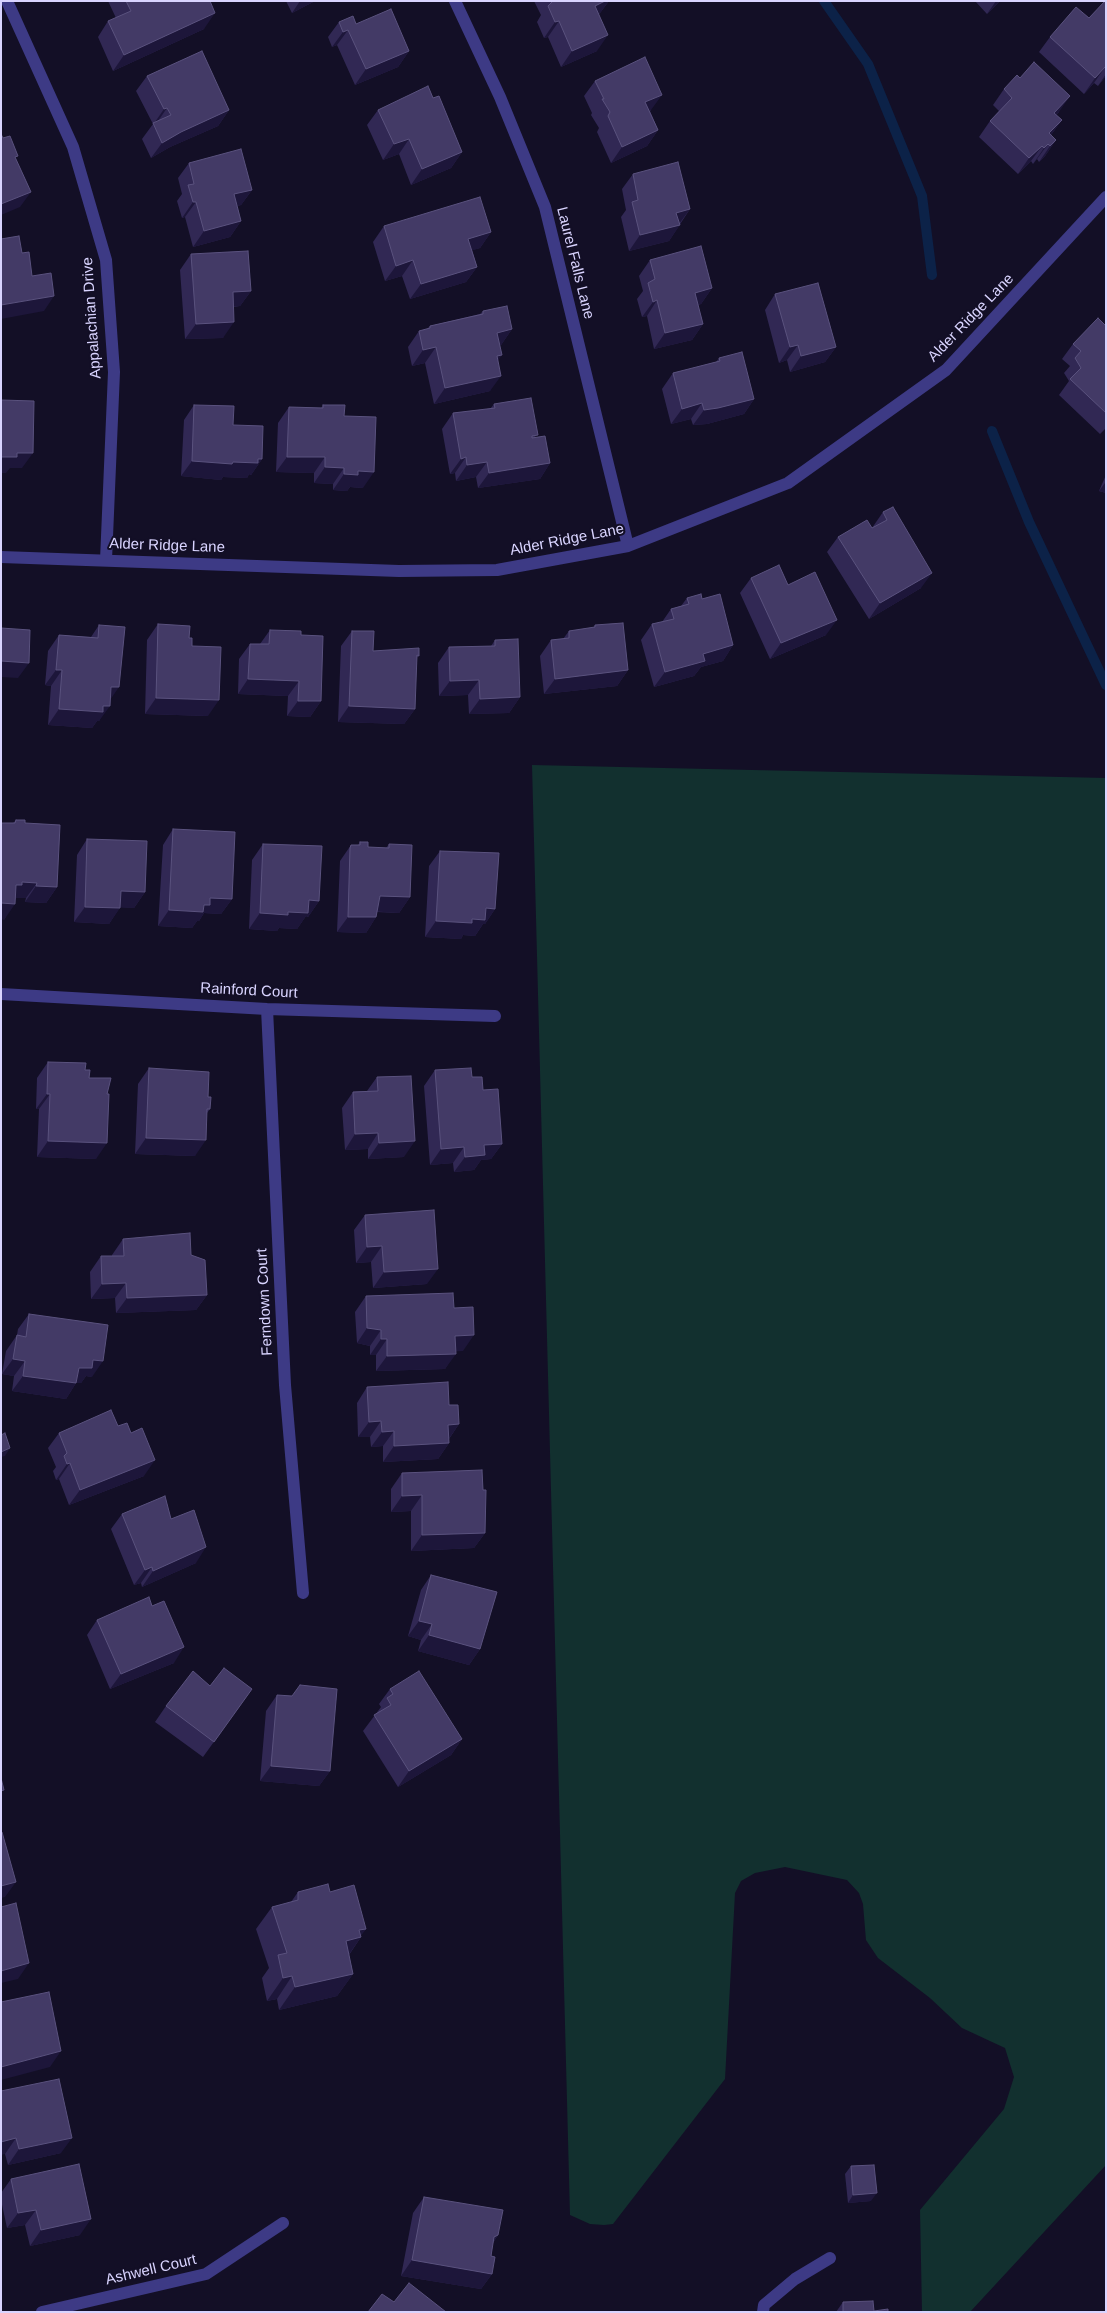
<!DOCTYPE html>
<html>
<head>
<meta charset="utf-8">
<style>
  body { margin:0 }
  #map { position:relative; width:1107px; height:2313px; overflow:hidden; background:#130f26; font-family:Helvetica,sans-serif }
  canvas { display:block }
  .frame { position:absolute; inset:0; border:2px solid #d9d4ff; pointer-events:none }
</style>
</head>
<body>
<div id="map">
<canvas width="1107" height="2313"></canvas>
<div class="frame"></div>
</div>
<script>
const ctx = document.querySelector('canvas').getContext('2d');
ctx.lineJoin = 'round';
function paint(path, color) { ctx.fillStyle = color; ctx.fill(path, 'evenodd'); }
const poly = rows => new Path2D(rows.map(r => 'M' + r).join(''));
function trace(path, color, width, dash) { ctx.strokeStyle = color; ctx.lineWidth = width; ctx.lineCap = dash ? 'butt' : 'round'; ctx.setLineDash(dash || []); ctx.stroke(path); }
function write(font, color, halo, rows, align = 'center') {
  ctx.font = font + ' Helvetica,sans-serif'; ctx.lineWidth = 4; ctx.setLineDash([]); ctx.textBaseline = 'middle'; ctx.strokeStyle = halo; ctx.fillStyle = color; for (const [text, x, y, turn = 0] of rows) {
    ctx.save(); ctx.translate(x, y); ctx.rotate((+turn || 0) * Math.PI / 180); ctx.textAlign = isNaN(turn) ? turn : align; if (halo) ctx.strokeText(text, 0, 0); ctx.fillText(text, 0, 0); ctx.restore();
  }
}
paint(poly([
  [532,765,1106,778,1106,2165,970,2312,922,2312,920,2210,1004,2109,1014,2077,1005,2048,962,2028,930,1998,878,1958,866,1940,863,1904,859,1893,847,1880,785,1867,755,1873,741,1881,735,1893,725,2079,613,2224,604,2225,590,2224,570,2215]
]), '#12302f');
trace(poly([
  [824,1,868,64,922,196,932,275],
  [992,431,1029,522,1106,685]
]), '#0c2248', 10);
trace(poly([
  [763,2312,764,2305,795,2279,830,2258]
]), '#3d3a85', 12);
trace(poly([
  [7,1,73,147,106,260,114,372,106,560],
  [455,1,500,97,545,207,628,546],
  [1,557,399,571,497,570,628,546,788,483,946,370,1106,197],
  [1,994,267,1009,495,1016],
  [267,1009,285,1385,303,1593],
  [42,2312,206,2274,283,2223]
]), '#3d3a85', 12);
paint(poly([
  [108,1,210,1,204,29,113,71,98,37,108,21,116,18],
  [286,1,315,1,292,13],
  [534,1,609,1,600,13,599,14,597,51,561,67,548,37,544,38,537,22,541,15],
  [975,1,1000,1,987,14],
  [1106,1,1106,76,1098,86,1094,83,1084,94,1039,52,1050,37,1089,18],
  [339,22,356,24,409,51,398,67,355,85,337,45,332,47,328,37],
  [147,76,229,110,218,126,170,147,151,158,142,139,153,124,136,91],
  [595,81,651,110,650,111,658,130,647,146,611,163,597,132,599,128,591,115,592,113,584,96],
  [1004,89,1059,112,1056,115,1062,120,1051,135,1056,140,1045,156,1039,162,1037,159,1033,164,1031,161,1018,174,979,137,990,121,999,111,993,105],
  [433,98,462,152,451,168,411,185,399,154,383,160,367,125,378,110],
  [189,163,252,190,241,205,237,206,241,221,230,237,193,247,185,217,182,218,177,201,182,194,178,178],
  [633,174,690,209,669,241,629,251,621,217,626,210,622,189],
  [384,226,491,232,480,248,472,250,477,267,466,282,410,299,402,276,385,281,373,242],
  [191,254,251,291,240,306,233,307,223,338,185,339,180,270],
  [650,260,712,288,701,304,698,305,703,324,692,340,654,349,647,316,642,317,637,299,643,291,639,276],
  [775,294,836,347,825,362,790,372,787,360,779,363,765,310],
  [483,311,512,329,501,345,500,345,498,361,490,391,434,404,425,363,412,366,408,347,419,331,427,329,430,326,480,314],
  [1106,326,1106,428,1100,434,1059,395,1069,381,1064,373,1070,366,1062,359,1073,344],
  [719,358,754,399,744,414,707,424,693,425,691,419,671,424,662,389,673,373,716,362],
  [494,404,536,437,550,463,540,479,478,488,476,477,456,481,455,473,450,474,442,429,453,413,490,409],
  [194,405,233,425,262,459,251,475,249,474,247,478,223,477,221,480,181,476,184,420],
  [323,405,344,416,363,488,350,487,347,491,333,490,333,484,314,483,314,473,276,472,278,423,289,407,321,408],
  [1106,475,1106,493,1099,491],
  [893,507,921,588,869,619,827,552,838,537,872,528,883,512],
  [751,578,788,585,826,635,770,659,740,593],
  [687,598,702,599,733,645,723,661,701,667,694,676,654,687,641,640,652,624,662,622,671,609,681,606],
  [158,624,189,638,208,716,145,714,147,640],
  [99,625,110,699,99,721,97,721,92,728,48,725,51,686,45,685,48,651,59,635,91,637],
  [595,625,628,670,617,686,544,694,540,656,551,640,563,639,569,631,593,628],
  [270,630,301,635,321,701,310,717,287,716,288,696,238,694,239,659,250,644,260,644],
  [352,631,373,651,419,656,416,658,415,709,404,724,338,722,341,646],
  [495,640,520,697,509,713,469,714,468,695,439,696,438,663,449,647,491,646],
  [16,820,25,823,57,887,46,903,25,902,26,898,16,898,4,920,13,823],
  [173,829,232,899,221,914,204,913,199,921,197,921,192,928,158,926,163,845],
  [87,839,145,892,134,908,120,907,109,924,74,922,77,855],
  [360,842,368,847,386,848,389,844,410,897,399,913,377,912,376,917,366,933,337,932,340,861,351,845,358,845],
  [263,844,319,901,308,917,306,916,297,929,279,928,277,931,249,929,252,860],
  [440,851,495,909,485,924,483,924,475,936,463,935,461,939,425,937,429,866],
  [48,1062,85,1070,89,1078,107,1094,96,1159,37,1157,39,1109,36,1109,37,1078],
  [149,1068,208,1097,210,1109,207,1113,195,1156,135,1154,138,1084],
  [435,1070,472,1077,483,1090,502,1144,491,1159,481,1160,474,1170,454,1172,453,1163,430,1165,424,1086],
  [377,1077,404,1157,368,1159,368,1149,345,1150,342,1108,353,1092,367,1091],
  [365,1215,427,1284,373,1288,371,1262,356,1263,354,1230],
  [123,1239,191,1255,207,1295,196,1310,116,1313,115,1298,91,1299,90,1272,101,1256,112,1256,112,1255],
  [366,1296,454,1308,463,1351,456,1351,445,1369,376,1371,376,1355,370,1355,370,1346,357,1343,355,1312],
  [29,1314,92,1377,86,1376,81,1383,76,1383,66,1399,12,1391,14,1376,2,1374,6,1351,17,1335,18,1329],
  [367,1387,449,1405,459,1424,449,1439,449,1443,438,1459,383,1462,383,1446,371,1447,370,1437,358,1437,357,1403],
  [118,1426,144,1476,69,1505,59,1479,56,1480,53,1471,56,1467,48,1448,59,1433],
  [402,1473,485,1533,474,1548,411,1551,411,1511,391,1512,391,1489],
  [122,1514,171,1519,196,1563,142,1587,141,1583,134,1585,111,1529],
  [431,1575,480,1649,469,1665,418,1651,421,1640,408,1636,421,1590],
  [97,1620,174,1663,110,1689,87,1635],
  [210,1686,252,1689,203,1757,155,1722,166,1706],
  [390,1689,462,1739,451,1755,398,1787,363,1731,381,1707,379,1704],
  [277,1695,330,1771,319,1786,260,1781,266,1711],
  [298,1892,330,1892,366,1929,360,1936,361,1937,349,1955,353,1974,337,1996,279,2010,277,1999,267,2001,262,1978,269,1968,256,1929,272,1907,291,1902],
  [1,2091,61,2153,8,2165,5,2154],
  [851,2166,871,2201,848,2203,845,2174],
  [11,2179,80,2235,30,2246,25,2225,7,2228,1,2200,1,2193],
  [424,2197,498,2235,493,2243,491,2256,492,2274,481,2289,401,2276,413,2213],
  [843,2302,874,2311,888,2312,836,2312]
]), '#312854');
paint(poly([
  [300,1,315,1,292,13],
  [605,1,609,1,600,13,584,22,595,6],
  [996,1,1000,1,987,14],
  [215,13,204,29,113,71,124,55],
  [559,21,548,37,544,38,555,22],
  [348,30,337,45,332,47,343,32],
  [608,35,597,51,561,67,572,51],
  [409,51,398,67,355,85,366,69],
  [1105,67,1094,83,1084,94,1095,78],
  [1106,74,1106,76,1098,86],
  [662,95,651,110,635,118,645,102],
  [1070,96,1059,112,1043,128,1054,113],
  [167,108,156,124,153,125,164,109],
  [229,110,218,126,170,147,151,158,162,143,181,132],
  [1062,120,1051,135,1049,133],
  [658,130,647,146,611,163,622,147],
  [409,139,399,154,383,160,394,144],
  [1056,140,1045,156,1039,162,1050,146],
  [1048,144,1037,159,1033,164,1044,148],
  [1042,146,1031,161,1018,174,1029,158],
  [462,152,451,168,411,185,422,169],
  [252,190,241,205,223,210,234,194],
  [31,192,20,207,1,215,1,204],
  [193,202,196,202,185,217,182,218],
  [690,209,679,224,676,213],
  [241,221,230,237,193,247,204,231],
  [680,225,669,241,629,251,640,235],
  [491,232,480,248,457,255,468,239],
  [413,260,402,276,385,281,396,266],
  [477,267,466,282,410,299,421,284],
  [712,288,701,304,684,308,695,293],
  [251,291,240,306,222,307,233,292],
  [54,296,44,311,1,319,1,305],
  [657,300,647,316,642,317,653,302],
  [234,322,223,338,185,339,196,324],
  [703,324,692,340,654,349,665,333],
  [512,329,501,345,486,348,497,333],
  [798,345,787,360,779,363,790,347],
  [436,347,425,363,412,366,423,350],
  [836,347,825,362,790,372,801,356],
  [502,355,491,370,497,356],
  [501,376,490,391,434,404,445,388],
  [754,399,744,414,707,424,693,425,704,410],
  [702,403,691,419,671,424,682,409],
  [17,453,33,453,22,468,10,468,6,473,1,473,1,457],
  [287,457,325,457,314,473,276,472],
  [466,457,455,473,450,474,461,459],
  [258,459,262,459,251,475,249,474,247,478,223,477,221,480,181,476,192,461,233,462],
  [487,462,476,477,456,481,467,465],
  [550,463,540,479,478,488,489,473],
  [325,467,344,468,333,484,314,483],
  [358,471,374,472,363,488,350,487,347,491,333,490,344,474],
  [1105,483,1106,483,1106,493,1099,491],
  [932,573,921,588,869,619,880,603],
  [837,620,826,635,770,659,781,643],
  [733,645,723,661,701,667,694,676,654,687,665,672,703,654],
  [1,661,29,663,18,678,1,677],
  [56,670,62,670,51,686,45,685],
  [628,670,617,686,544,694,555,679],
  [248,679,299,681,288,696,238,694],
  [479,680,468,695,439,696,450,681],
  [111,687,119,687,108,703],
  [520,697,509,713,469,714,480,699],
  [156,698,219,700,208,716,145,714],
  [298,701,321,701,310,717,287,716],
  [103,706,110,706,99,721,97,721,92,728,48,725,59,709],
  [349,706,415,709,404,724,338,722],
  [22,882,37,883,26,898,14,898,16,885],
  [36,886,57,887,46,903,25,902],
  [121,891,145,892,134,908,110,907],
  [380,896,410,897,399,913,369,911],
  [210,898,232,899,221,914,204,913,199,921,197,921,192,928,158,926,169,910,204,905],
  [309,900,319,901,308,917,306,916,297,929,279,928,277,931,249,929,260,913,288,912],
  [1,903,15,904,4,920,1,919],
  [85,907,120,908,109,924,74,922],
  [486,908,495,909,485,924,483,924,475,936,463,935,461,939,425,937,436,921,472,919],
  [348,917,376,917,366,933,337,932],
  [47,1094,50,1094,39,1109,36,1109],
  [378,1133,368,1149,345,1150,355,1134],
  [146,1138,206,1140,195,1156,135,1154],
  [48,1141,107,1143,96,1159,37,1157],
  [415,1141,404,1157,368,1159,379,1143],
  [502,1144,491,1159,481,1160,474,1170,454,1172,465,1157,484,1145],
  [464,1147,453,1163,430,1165,441,1149],
  [382,1246,371,1262,356,1263,367,1247],
  [438,1269,427,1284,373,1288,384,1272],
  [126,1283,115,1298,91,1299,102,1284],
  [207,1295,196,1310,116,1313,127,1298],
  [367,1328,381,1330,370,1346,357,1343],
  [474,1335,463,1351,444,1352,455,1336],
  [381,1339,387,1339,376,1355,370,1355],
  [456,1354,445,1369,376,1371,387,1356],
  [13,1359,25,1361,14,1376,2,1374],
  [93,1360,103,1361,92,1377,86,1376,81,1383,75,1383,76,1383,66,1399,12,1391,23,1376,79,1368],
  [381,1421,370,1437,358,1437,369,1422],
  [459,1424,448,1440,448,1425],
  [394,1431,383,1446,371,1447,382,1432],
  [449,1443,438,1459,383,1462,394,1446],
  [10,1448,5,1456,1,1457,1,1452],
  [155,1460,144,1476,69,1505,80,1490],
  [70,1463,59,1479,56,1480,67,1464],
  [422,1495,411,1511,391,1512,402,1496],
  [485,1533,474,1548,411,1551,422,1535],
  [206,1547,196,1563,142,1587,153,1571],
  [152,1567,141,1583,134,1585,145,1570],
  [419,1621,432,1624,421,1640,408,1636],
  [429,1635,480,1649,469,1665,418,1651],
  [184,1647,174,1663,110,1689,121,1674],
  [462,1739,451,1755,398,1787,409,1771],
  [271,1766,330,1771,319,1786,260,1781],
  [16,1882,5,1897,1,1898,1,1886],
  [366,1929,359,1938,361,1937,345,1960,346,1941,359,1930],
  [29,1963,18,1979,1,1983,1,1971],
  [353,1974,337,1996,279,2010,295,1987],
  [292,1976,277,1999,267,2001,283,1978],
  [61,2051,50,2067,1,2080,1,2067],
  [16,2138,5,2154,1,2155,1,2142],
  [72,2138,61,2153,8,2165,19,2149],
  [877,2193,871,2201,848,2203,853,2195],
  [36,2210,25,2225,7,2228,18,2213],
  [91,2219,80,2235,30,2246,41,2230],
  [498,2235,487,2251,494,2237],
  [412,2260,492,2274,481,2289,401,2276]
]), '#1d163a');
const building = poly([
  [126,1,210,1,215,13,124,55,108,21,131,11,126,1],
  [553,1,605,1,595,6,608,35,572,51,559,21,555,22,548,6,553,1],
  [1105,1,1106,1,1106,68,1105,67,1095,78,1050,37,1076,7,1089,18,1105,1],
  [391,9,409,51,366,69,348,30,343,32,339,22,353,16,356,24,391,9],
  [202,51,229,110,181,132,162,143,153,123,171,115,167,108,164,109,147,76,202,51],
  [645,57,662,95,645,102,658,130,622,147,608,116,610,112,602,99,604,99,595,81,645,57],
  [1034,62,1070,96,1054,113,1062,120,1049,133,1056,140,1050,146,1048,144,1044,148,1042,146,1029,158,990,121,1012,98,1004,89,1017,75,1020,78,1034,62],
  [428,86,433,98,439,96,462,152,422,169,409,139,394,144,378,110,428,86],
  [1,134,3,138,10,136,18,156,15,157,31,192,1,204,1,134],
  [241,149,252,190,234,194,241,221,204,231,196,202,193,202,188,185,194,184,189,163,241,149],
  [678,162,690,209,676,213,680,225,640,235,632,202,638,200,633,174,678,162],
  [480,197,491,232,468,239,477,267,421,284,413,260,396,266,384,226,480,197],
  [19,236,22,253,29,252,32,276,51,273,54,296,1,305,1,239,19,236],
  [701,246,712,288,695,293,703,324,665,333,657,300,653,302,648,283,655,279,650,260,701,246],
  [248,251,251,291,233,292,234,322,196,324,191,254,248,251],
  [818,283,836,347,801,356,798,345,790,347,775,294,818,283],
  [507,306,512,329,497,333,502,355,497,356,501,376,445,388,436,347,423,350,419,331,430,328,430,326,483,314,483,311,507,306],
  [1098,318,1106,326,1106,413,1070,379,1081,368,1075,358,1081,351,1073,344,1098,318],
  [742,352,754,399,718,408,704,410,702,403,682,409,673,373,720,361,719,358,742,352],
  [531,398,538,435,532,436,532,438,545,436,550,463,489,473,487,462,467,465,466,457,461,459,453,413,495,408,494,404,531,398],
  [1,400,34,401,33,453,17,453,17,457,1,457,1,400],
  [194,405,234,406,233,425,263,426,262,459,258,459,258,463,233,462,232,464,192,461,194,405],
  [323,405,345,405,344,416,376,417,374,472,358,471,358,475,344,474,344,468,325,467,325,457,287,457,289,407,323,408,323,405],
  [893,507,932,573,880,603,838,537,867,520,872,528,887,520,883,512,893,507],
  [779,565,788,585,815,572,837,620,781,643,751,578,779,565],
  [701,594,702,599,720,594,733,645,703,654,705,661,665,672,652,624,674,619,671,609,689,604,687,598,701,594],
  [623,623,628,670,555,679,551,640,569,638,569,631,595,627,595,625,623,623],
  [158,624,190,626,189,638,192,638,192,646,221,647,219,700,156,698,158,624],
  [99,625,125,627,119,687,111,687,110,706,103,706,103,712,59,709,62,670,56,670,59,635,98,638,99,625],
  [1,628,30,630,29,663,1,661,1,628],
  [270,630,301,631,301,635,323,636,321,701,298,701,299,681,248,679,250,644,269,644,270,630],
  [352,631,374,631,373,651,419,648,419,656,417,655,415,709,349,706,352,631],
  [518,639,520,697,480,699,479,680,450,681,449,647,495,646,495,640,518,639],
  [16,820,25,820,25,823,60,825,57,887,36,886,37,883,22,882,22,885,16,885,15,904,1,903,1,823,15,823,16,820],
  [173,829,235,832,232,899,210,898,210,905,204,905,203,912,169,910,173,829],
  [87,839,147,841,145,892,121,891,120,908,85,907,87,839],
  [360,842,368,842,368,847,389,848,389,844,412,845,410,897,380,896,376,917,348,917,350,848,351,845,360,845,360,842],
  [263,844,322,846,319,901,309,900,308,913,288,912,288,915,260,913,263,844],
  [440,851,499,853,495,909,486,908,485,920,472,919,472,923,436,921,440,851],
  [48,1062,86,1063,85,1070,90,1070,89,1078,111,1078,107,1094,109,1094,107,1143,48,1141,50,1094,47,1094,48,1062],
  [149,1068,209,1072,208,1097,211,1097,210,1109,207,1109,206,1140,146,1138,149,1068],
  [471,1068,472,1077,482,1077,483,1090,498,1089,502,1144,484,1145,485,1155,465,1157,464,1147,441,1149,435,1070,471,1068],
  [411,1076,415,1141,379,1143,378,1133,355,1134,353,1092,378,1091,377,1077,411,1076],
  [434,1210,438,1269,384,1272,382,1246,367,1247,365,1215,434,1210],
  [190,1233,191,1255,205,1260,207,1295,127,1298,126,1283,102,1284,101,1256,124,1256,123,1239,190,1233],
  [453,1293,454,1308,473,1307,474,1335,455,1336,456,1354,387,1356,387,1339,381,1339,381,1330,367,1328,366,1296,453,1293],
  [29,1314,108,1325,103,1361,93,1360,92,1368,79,1368,76,1383,23,1376,25,1361,13,1359,17,1335,26,1337,29,1314],
  [448,1382,449,1405,458,1405,459,1424,448,1425,449,1443,394,1446,394,1431,382,1432,381,1421,369,1422,367,1387,448,1382],
  [111,1410,118,1426,127,1423,131,1433,142,1428,155,1460,80,1490,70,1463,67,1464,64,1456,67,1453,59,1433,111,1410],
  [5,1433,10,1448,1,1452,1,1435,5,1433],
  [482,1470,483,1490,486,1490,485,1533,422,1535,422,1495,402,1496,402,1473,482,1470],
  [165,1496,171,1519,194,1510,206,1547,153,1571,152,1567,145,1570,122,1514,165,1496],
  [431,1575,497,1592,480,1649,429,1635,432,1624,419,1621,431,1575],
  [149,1597,152,1606,164,1601,184,1647,121,1674,97,1620,149,1597],
  [224,1668,252,1689,214,1742,166,1706,193,1671,210,1686,224,1668],
  [419,1671,462,1739,409,1771,374,1715,391,1705,387,1698,393,1694,390,1689,419,1671],
  [300,1685,337,1689,330,1771,271,1766,277,1695,292,1696,300,1685],
  [1,1778,4,1790,1,1791,1,1778],
  [1,1832,2,1832,16,1882,1,1886,1,1832],
  [328,1884,330,1892,354,1885,366,1929,359,1930,361,1937,346,1941,353,1974,295,1987,292,1976,283,1978,278,1955,287,1953,272,1907,298,1900,298,1892,328,1884],
  [16,1903,29,1963,1,1971,1,1907,16,1903],
  [49,1992,61,2051,1,2067,1,2002,49,1992],
  [59,2079,72,2138,19,2149,16,2138,1,2142,1,2091,59,2079],
  [79,2164,91,2219,41,2230,36,2210,18,2213,11,2179,79,2164],
  [874,2165,877,2193,853,2195,851,2166,874,2165],
  [424,2197,503,2210,498,2235,494,2237,491,2256,495,2257,492,2274,412,2260,424,2197],
  [409,2283,446,2312,368,2312,382,2294,394,2302,409,2283],
  [873,2301,874,2311,888,2309,888,2312,843,2312,843,2302,873,2301]
]);
paint(building, '#433a66');
trace(building, '#5a527e', 1);
write('15px', '#d9d4ff', '#130f26', [
  ["Laurel Falls Lane",575,263,76],
  ["Appalachian Drive",92,318,-94],
  ["Alder Ridge Lane",971,318,-46],
  ["Alder Ridge Lane",567,540,-11],
  ["Alder Ridge Lane",167,546,2],
  ["Rainford Court",249,991,3],
  ["Ferndown Court",265,1302,-93],
  ["Ashwell Court",151,2270,-13]
]);
</script>
</body>
</html>
